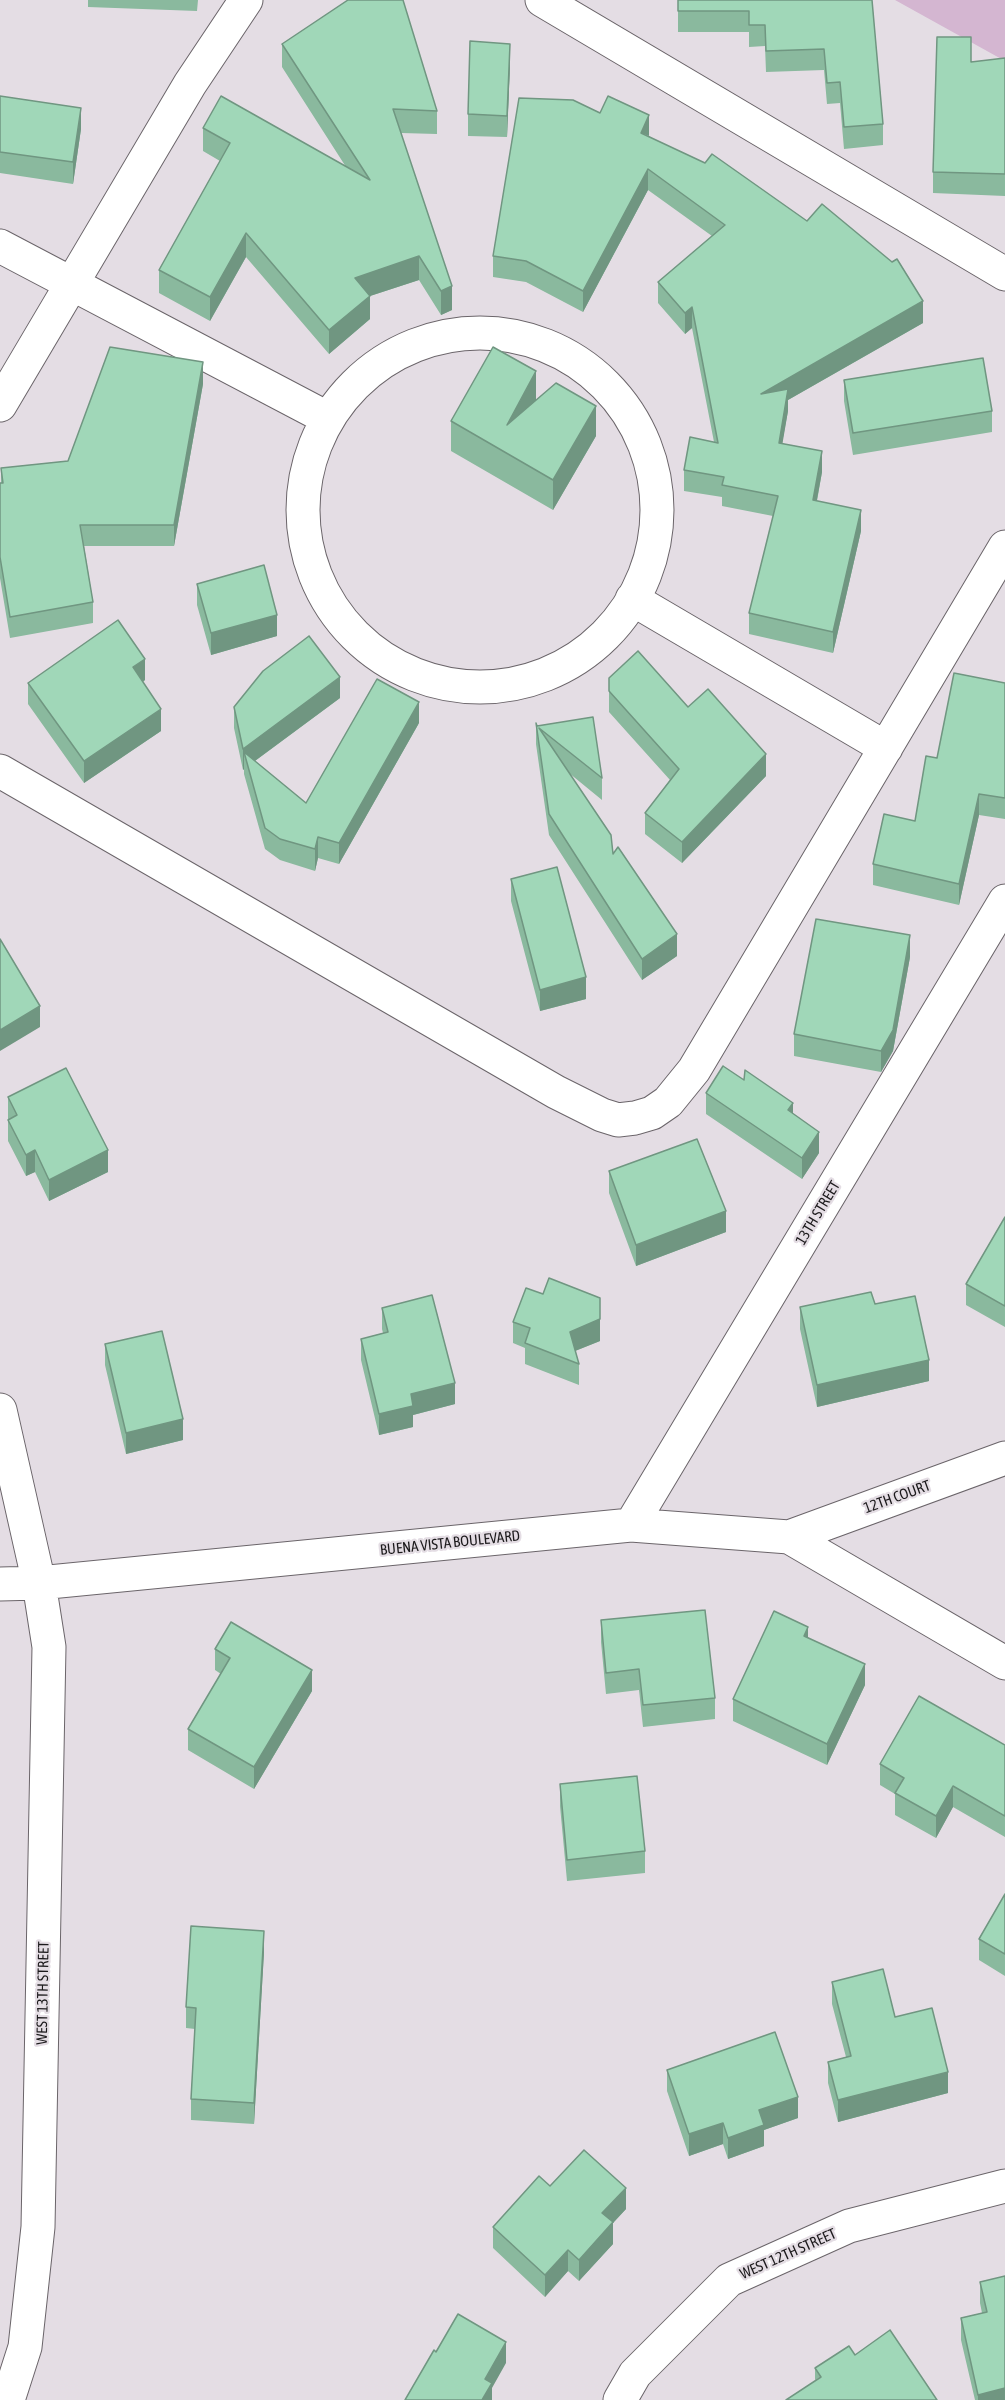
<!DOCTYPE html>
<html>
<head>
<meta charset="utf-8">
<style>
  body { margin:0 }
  canvas { display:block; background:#e4dde4 }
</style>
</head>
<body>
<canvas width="1005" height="2400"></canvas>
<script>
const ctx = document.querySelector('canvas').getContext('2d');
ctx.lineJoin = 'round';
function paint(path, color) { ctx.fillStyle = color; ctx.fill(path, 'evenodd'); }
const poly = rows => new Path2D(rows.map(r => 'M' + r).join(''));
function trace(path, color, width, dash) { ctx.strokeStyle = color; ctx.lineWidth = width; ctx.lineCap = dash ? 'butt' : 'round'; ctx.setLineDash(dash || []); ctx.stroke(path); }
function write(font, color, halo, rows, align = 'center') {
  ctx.font = font + ' "Asap Condensed",sans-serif'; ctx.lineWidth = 4.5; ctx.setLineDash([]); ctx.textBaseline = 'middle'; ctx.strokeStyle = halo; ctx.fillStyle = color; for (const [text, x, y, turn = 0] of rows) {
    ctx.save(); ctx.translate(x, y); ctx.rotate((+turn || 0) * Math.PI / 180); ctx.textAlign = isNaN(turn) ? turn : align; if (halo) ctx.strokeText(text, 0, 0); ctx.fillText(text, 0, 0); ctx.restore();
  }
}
paint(poly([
  [895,0,1005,0,1005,61]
]), '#d4b6d1');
const street = poly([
  [542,0,1005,274],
  [0,246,327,418],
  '303 510a177 177 0 1 1 354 0a177 177 0 1 1-354 0Z',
  [0,405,190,84,246,0],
  [632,599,886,748],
  [0,771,556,1092,602,1115,618,1120,635,1118,652,1113,668,1102,694,1070,1005,547],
  [0,1410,39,1583,49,1647,38,2227,25,2347,8,2400],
  [631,1525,1005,901],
  [789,1537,1005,1458],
  [0,1584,39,1583,631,1525,789,1537,1005,1663],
  [620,2400,635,2374,729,2280,849,2226,1005,2186]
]);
trace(street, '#6b656a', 35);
trace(street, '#fff', 33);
paint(poly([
  [88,0,198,0,197,11,88,7],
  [678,0,872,0,883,124,883,145,844,149,840,103,827,104,824,70,766,72,765,46,749,47,749,32,678,32],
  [282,44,437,111,437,134,401,133,452,310,441,315,419,280,370,296,370,319,329,354,246,257,210,321,159,293,159,270,220,161,203,151,203,128,346,167,282,67],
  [1005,58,1005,196,933,193,933,172,971,62],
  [510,65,507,137,468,136,468,114],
  [0,96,81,129,73,184,0,173],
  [649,136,923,323,788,400,788,411,782,443,822,472,817,501,861,531,833,653,749,634,749,613,773,516,722,506,722,497,684,491,684,470,714,442,692,328,685,334,658,303,658,282,712,236,648,190,583,312,526,282,493,277,493,256],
  [844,380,992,411,992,432,853,455,844,401],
  [203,384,174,546,84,546,93,602,93,623,10,638,0,578,0,483,1,483,1,468,68,461],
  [536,401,596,436,553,510,451,451,451,421],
  [197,584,277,636,211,655,197,605],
  [609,678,688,707,766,776,682,863,645,834,645,813,670,780,609,712],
  [145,680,143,682,161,731,84,783,28,704,28,683],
  [1005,683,1005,819,979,815,959,905,873,885,873,864,915,821,937,758],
  [340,698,255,761,306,803,419,723,339,864,318,858,315,871,280,860,265,849,244,774,244,769,243,770,234,728,234,707],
  [536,723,537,726,602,778,602,800,569,773,613,854,677,956,642,980,549,835,536,744],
  [511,879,586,999,540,1011,511,901],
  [910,957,893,1051,881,1072,794,1056,794,1034],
  [706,1093,819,1153,802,1179,706,1114],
  [8,1097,108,1172,49,1201,35,1172,26,1176,8,1141],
  [609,1171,726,1232,636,1266,609,1193],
  [1005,1217,1005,1327,966,1305,966,1284],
  [875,1304,929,1381,817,1407,800,1329,800,1307],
  [382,1308,455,1404,413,1415,413,1427,379,1435,361,1360,361,1339,383,1333,382,1329],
  [513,1322,600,1341,575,1351,579,1364,579,1385,525,1364,525,1348,513,1343],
  [105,1344,183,1440,126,1454,105,1365],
  [601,1620,715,1698,715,1719,643,1727,639,1690,606,1694,601,1642],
  [808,1638,865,1685,827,1765,733,1721,733,1699],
  [215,1649,312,1691,254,1789,188,1750,188,1729,221,1674,215,1670],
  [1005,1745,1005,1837,953,1807,936,1838,895,1815,895,1794,880,1785,880,1764],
  [560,1784,645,1851,645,1873,567,1881,560,1806],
  [1005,1894,1005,1976,979,1960,979,1939],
  [264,1952,254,2124,191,2120,191,2099,195,2029,186,2028,186,2007],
  [832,1982,895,2017,948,2093,838,2122,828,2083,828,2062,846,2057,832,2004],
  [667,2070,798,2118,764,2130,764,2146,728,2159,723,2144,689,2156,667,2091],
  [550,2186,626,2209,613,2223,613,2244,579,2281,568,2271,545,2297,493,2248,493,2227],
  [1005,2276,1005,2400,975,2400,961,2340,961,2318,982,2313,980,2303,980,2282],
  [855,2355,815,2380,815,2368]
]), '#8ab99e');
paint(poly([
  [510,44,510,65,507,137,507,116],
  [81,108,81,129,73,184,73,162],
  [649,115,649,136,641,133],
  [648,169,648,190,583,312,583,291],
  [246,233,246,257,210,321,210,297],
  [419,256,419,280,370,296,370,319,329,354,329,330,355,278],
  [452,286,452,310,441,315,441,291],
  [923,301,923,323,788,400,788,411,779,464,761,394],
  [692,307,692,328,685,334,685,313],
  [203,362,203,384,174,546,174,525],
  [536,371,536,401,507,425],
  [596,406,596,436,553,510,553,480],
  [822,451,822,472,813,521,813,500],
  [861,510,861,531,833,653,833,632],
  [277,615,277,636,211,655,211,633],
  [145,659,145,680,133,688,133,667],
  [340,677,340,698,248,766,244,752,244,769,243,770,243,749],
  [419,702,419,723,339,864,339,843],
  [161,709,161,731,84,783,84,761],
  [766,754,766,776,682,863,682,842],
  [979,794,979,815,959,905,959,884],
  [318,837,318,858,315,871,315,849],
  [677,934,677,956,642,980,642,959],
  [910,935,910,957,893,1051,881,1072,881,1051],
  [586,977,586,999,540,1011,540,990],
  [40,1006,40,1027,0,1051,0,1030],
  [793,1103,793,1124,788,1110],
  [819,1132,819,1153,802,1179,802,1158],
  [35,1150,35,1172,26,1176,26,1155],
  [108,1150,108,1172,49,1201,49,1180],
  [726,1211,726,1232,636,1266,636,1245],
  [600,1319,600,1341,570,1353,570,1332],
  [929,1360,929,1381,817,1407,817,1385],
  [455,1383,455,1404,413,1415,413,1427,379,1435,379,1414,411,1394],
  [183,1419,183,1440,126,1454,126,1433],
  [808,1627,808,1648,804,1636],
  [865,1664,865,1685,827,1765,827,1744],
  [312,1670,312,1691,254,1789,254,1767],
  [953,1786,953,1807,936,1838,936,1816],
  [264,1931,264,1952,254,2124,254,2103],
  [948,2072,948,2093,838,2122,838,2100],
  [798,2097,798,2118,764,2130,764,2146,728,2159,728,2138,759,2110],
  [723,2123,723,2144,689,2156,689,2134],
  [626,2188,626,2209,613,2223,613,2244,579,2281,579,2260,602,2213],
  [568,2250,568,2271,545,2297,545,2275],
  [506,2342,506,2363,492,2388,492,2400,482,2400,485,2379],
  [1005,2388,1005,2400,978,2400,978,2395]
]), '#709681');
const building = poly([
  [348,0,403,0,437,111,393,109,452,286,441,291,419,256,355,278,370,296,329,330,246,233,210,297,159,270,230,143,203,128,221,96,370,180,282,44,348,0],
  [678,0,872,0,883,124,844,127,840,82,827,83,824,49,766,51,765,25,749,25,749,11,678,11,678,0],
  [937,37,971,37,971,62,1005,58,1005,174,933,172,937,37],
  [470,41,510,44,507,116,468,114,470,41],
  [0,96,81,108,73,162,0,152,0,96],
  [608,96,649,115,641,133,705,163,712,154,807,221,822,204,892,262,897,259,923,301,761,394,788,389,779,443,822,451,813,500,861,510,833,632,749,613,778,496,722,485,724,477,684,470,690,437,718,443,692,307,685,313,658,282,725,225,648,169,583,291,526,261,493,256,519,98,573,100,600,113,608,96],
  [110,347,203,362,174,525,80,525,93,602,10,617,0,557,0,483,3,483,1,468,68,461,110,347],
  [493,347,536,371,507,425,556,383,596,406,553,480,451,421,493,347],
  [983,358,992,411,853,433,844,380,983,358],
  [264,565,277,615,211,633,197,584,264,565],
  [118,620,145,659,133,667,161,709,84,761,28,683,118,620],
  [309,636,340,677,243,749,234,707,263,671,309,636],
  [638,651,688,707,708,689,766,754,682,842,645,813,679,769,609,691,609,678,638,651],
  [954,673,1005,683,1005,798,979,794,959,884,873,864,884,814,915,821,926,756,937,758,954,673],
  [377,679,419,702,339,843,318,837,315,849,280,839,265,828,244,752,306,803,377,679],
  [593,717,602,778,539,728,611,835,613,854,618,847,677,934,642,959,549,814,536,723,537,726,593,717],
  [557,867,586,977,540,990,511,879,557,867],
  [816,919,910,935,893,1030,881,1051,794,1034,816,919],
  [0,939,40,1006,0,1030,0,939],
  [723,1066,744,1080,745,1070,793,1103,788,1110,819,1132,802,1158,706,1093,723,1066],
  [66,1068,108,1150,49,1180,35,1150,26,1155,8,1120,17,1115,8,1097,66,1068],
  [697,1139,726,1211,636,1245,609,1171,697,1139],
  [1005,1217,1005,1306,966,1284,1005,1217],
  [549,1278,600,1298,600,1319,570,1332,579,1364,525,1343,530,1328,513,1322,526,1288,543,1294,549,1278],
  [871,1292,875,1304,915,1296,929,1360,817,1385,800,1307,871,1292],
  [432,1295,455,1383,411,1394,413,1406,379,1414,361,1339,388,1332,382,1308,432,1295],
  [162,1331,183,1419,126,1433,105,1344,162,1331],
  [705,1610,715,1698,643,1705,639,1669,606,1673,601,1620,705,1610],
  [774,1611,808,1627,804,1636,865,1664,827,1744,733,1699,774,1611],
  [231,1622,312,1670,254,1767,188,1729,230,1658,215,1649,231,1622],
  [919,1696,1005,1745,1005,1816,953,1786,936,1816,895,1793,904,1778,880,1764,919,1696],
  [637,1776,645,1851,567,1860,560,1784,637,1776],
  [1005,1894,1005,1954,979,1939,1005,1894],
  [191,1926,264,1931,254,2103,191,2099,196,2008,186,2007,191,1926],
  [883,1969,895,2017,932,2008,948,2072,838,2100,828,2062,851,2056,832,1982,883,1969],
  [775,2032,798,2097,759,2110,764,2125,728,2138,723,2123,689,2134,667,2070,775,2032],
  [584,2150,626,2188,602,2213,613,2222,579,2260,568,2250,545,2275,493,2227,539,2176,550,2186,584,2150],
  [1005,2276,1005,2388,978,2395,961,2318,987,2312,980,2282,1005,2276],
  [458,2314,506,2342,485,2379,492,2383,482,2400,405,2400,434,2350,436,2352,458,2314],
  [890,2330,937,2400,786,2400,821,2377,815,2368,849,2346,855,2355,890,2330]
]);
paint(building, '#a0d7b8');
trace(building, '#709681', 1.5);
write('15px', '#1c1a1c', '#e4dde4', [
  ["13TH STREET",818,1213,-59],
  ["12TH COURT",897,1497,-20],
  ["BUENA VISTA BOULEVARD",450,1543,-6],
  ["WEST 13TH STREET",43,1993,-89],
  ["WEST 12TH STREET",788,2254,-24]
]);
</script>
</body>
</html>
